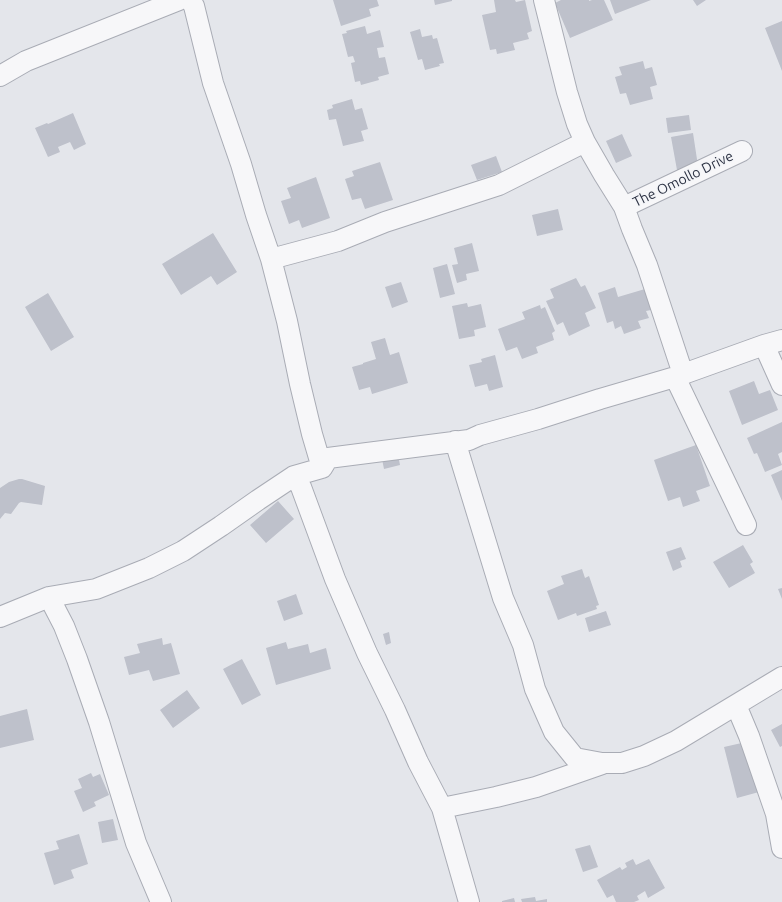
<!DOCTYPE html>
<html>
<head>
<meta charset="utf-8">
<style>
  body { margin:0 }
  canvas { display:block; background:#e4e6eb }
</style>
</head>
<body>
<canvas width="782" height="902"></canvas>
<script>
const ctx = document.querySelector('canvas').getContext('2d');
ctx.lineJoin = 'round';
function paint(path, color) { ctx.fillStyle = color; ctx.fill(path, 'evenodd'); }
const poly = rows => new Path2D(rows.map(r => 'M' + r).join(''));
function trace(path, color, width, dash) { ctx.strokeStyle = color; ctx.lineWidth = width; ctx.lineCap = dash ? 'butt' : 'round'; ctx.setLineDash(dash || []); ctx.stroke(path); }
function write(font, color, halo, rows, align = 'center') {
  ctx.font = font + ' Ubuntu,sans-serif'; ctx.lineWidth = 3; ctx.setLineDash([]); ctx.textBaseline = 'middle'; ctx.strokeStyle = halo; ctx.fillStyle = color; for (const [text, x, y, turn = 0] of rows) {
    ctx.save(); ctx.translate(x, y); ctx.rotate((+turn || 0) * Math.PI / 180); ctx.textAlign = isNaN(turn) ? turn : align; if (halo) ctx.strokeText(text, 0, 0); ctx.fillText(text, 0, 0); ctx.restore();
  }
}
paint(poly([
  [333,0,377,0,379,6,369,9,371,16,341,26],
  [434,0,452,0,452,1,435,5],
  [494,0,515,0,516,2,525,0,532,31,527,33,529,39,513,43,515,50,497,54,496,49,490,50,482,15,496,12],
  [561,0,589,0,589,1,592,0,604,0,613,20,570,38,555,3],
  [610,0,651,0,615,14],
  [693,0,706,0,697,6],
  [782,21,782,71,765,28],
  [365,26,367,34,380,30,384,47,377,48,379,58,385,57,389,74,378,77,379,80,361,85,360,81,355,82,351,63,355,62,353,56,348,57,342,34,347,33,346,31],
  [420,29,422,37,432,35,433,39,437,38,444,63,439,64,440,66,425,70,422,59,418,60,410,32],
  [643,61,645,69,652,67,657,85,650,87,653,99,630,105,626,93,620,94,615,77,622,75,619,67],
  [352,99,355,110,362,108,368,129,361,131,364,141,343,146,336,119,329,120,327,110,333,108,332,105],
  [73,113,86,144,74,150,70,142,58,147,60,152,48,157,35,128,47,123,48,124],
  [689,115,691,130,668,133,666,118],
  [693,133,698,166,677,170,671,137],
  [622,134,632,156,616,163,606,141],
  [496,156,502,172,477,180,471,165],
  [380,162,393,200,365,209,361,198,352,200,345,179,354,176,352,171],
  [316,177,330,218,302,228,299,220,289,224,281,201,291,198,287,188],
  [558,209,563,230,537,236,532,215],
  [213,233,237,272,217,285,211,276,181,295,162,264],
  [472,243,479,271,466,274,467,280,457,283,452,265,458,264,454,248],
  [447,264,455,294,440,298,433,268],
  [576,278,581,287,585,285,596,308,585,313,590,326,569,336,563,322,557,325,546,301,554,298,550,289],
  [401,282,408,302,392,308,385,287],
  [615,287,618,297,645,289,651,310,646,311,649,318,638,321,641,328,624,334,621,326,615,329,613,321,607,323,598,293],
  [48,293,74,337,51,351,25,307],
  [467,303,468,307,481,304,486,327,474,330,475,336,459,339,452,306],
  [540,305,541,309,545,307,555,331,552,333,554,340,536,347,538,353,522,359,517,347,506,351,498,329,525,319,522,312],
  [385,338,390,355,399,352,408,383,372,394,370,387,359,390,352,367,363,364,363,363,376,359,371,342],
  [495,355,503,387,489,391,487,384,475,387,469,365,482,362,481,359],
  [754,381,759,394,770,390,778,410,742,425,729,391],
  [782,422,782,452,778,454,782,465,765,472,757,453,754,454,747,438],
  [696,445,710,486,696,491,700,501,683,507,680,497,668,501,654,460],
  [398,455,400,465,384,469,382,459],
  [782,470,782,501,771,475],
  [19,479,22,479,45,486,42,505,21,502,19,503,11,514,5,513,0,519,0,488,9,482],
  [278,501,294,519,266,543,250,525],
  [743,545,753,562,750,564,755,573,729,588,713,562],
  [681,547,686,559,680,561,682,567,673,571,666,552],
  [582,569,585,578,589,576,599,605,596,606,597,609,577,616,576,613,558,620,547,591,564,584,561,576],
  [782,588,782,599,778,589],
  [296,594,303,614,284,621,277,601],
  [606,611,611,625,589,632,585,618],
  [389,632,391,643,386,645,383,634],
  [162,638,163,645,171,643,180,674,153,681,149,670,129,675,124,657,140,653,137,644],
  [286,642,288,649,308,644,310,653,326,648,331,669,276,685,266,648],
  [242,659,261,695,242,705,223,669],
  [187,690,200,708,173,728,160,710],
  [27,709,34,740,0,748,0,716],
  [782,724,782,746,780,747,771,730],
  [746,742,759,792,737,798,724,747],
  [91,773,93,777,100,774,109,795,94,802,96,806,83,812,74,791,82,788,78,779],
  [113,819,118,840,102,843,98,822],
  [79,834,88,864,71,870,74,878,54,885,44,853,59,849,56,841],
  [590,845,598,867,583,872,575,849],
  [633,859,636,865,649,859,665,888,648,898,645,891,637,896,639,900,634,902,616,902,613,895,607,898,597,880,620,867,622,870,627,867,625,863],
  [535,897,536,901,547,899,547,902,522,902,521,899],
  [514,898,515,902,502,902,502,901]
]), '#bec1cb');
const minor = poly([
  [190,0,194,6,213,83,241,164,256,215,271,259,287,321,300,384,312,434,322,468],
  [544,0,567,92,577,124,585,142,604,175,624,207,632,229,647,265,683,374],
  [0,76,26,61,179,0],
  [624,207,742,151],
  [271,259,338,241,385,222,499,185,585,142],
  [764,345,782,385],
  [675,377,746,525],
  [455,441,503,598,523,645,535,689,554,732,575,758,602,763,622,763,644,756,676,741,782,677],
  [294,476,301,487,335,579,367,653,395,710,418,762,442,808,469,902],
  [49,597,64,626,77,659,99,722,136,843,161,902],
  [0,617,49,597,96,589,149,568,183,551,221,526,258,500,294,476,322,468,328,458,469,440,480,435,538,419,600,399,675,377,764,345,782,340],
  [736,705,749,736,776,814,782,848],
  [442,808,496,797,536,787,602,764]
]);
trace(minor, '#a9acb5', 22);
trace(minor, '#f7f7f9', 20);
write('14px', '#2c3243', '#f4f5f8', [
  ["The Omollo Drive",683,179,-26]
]);
</script>
</body>
</html>
